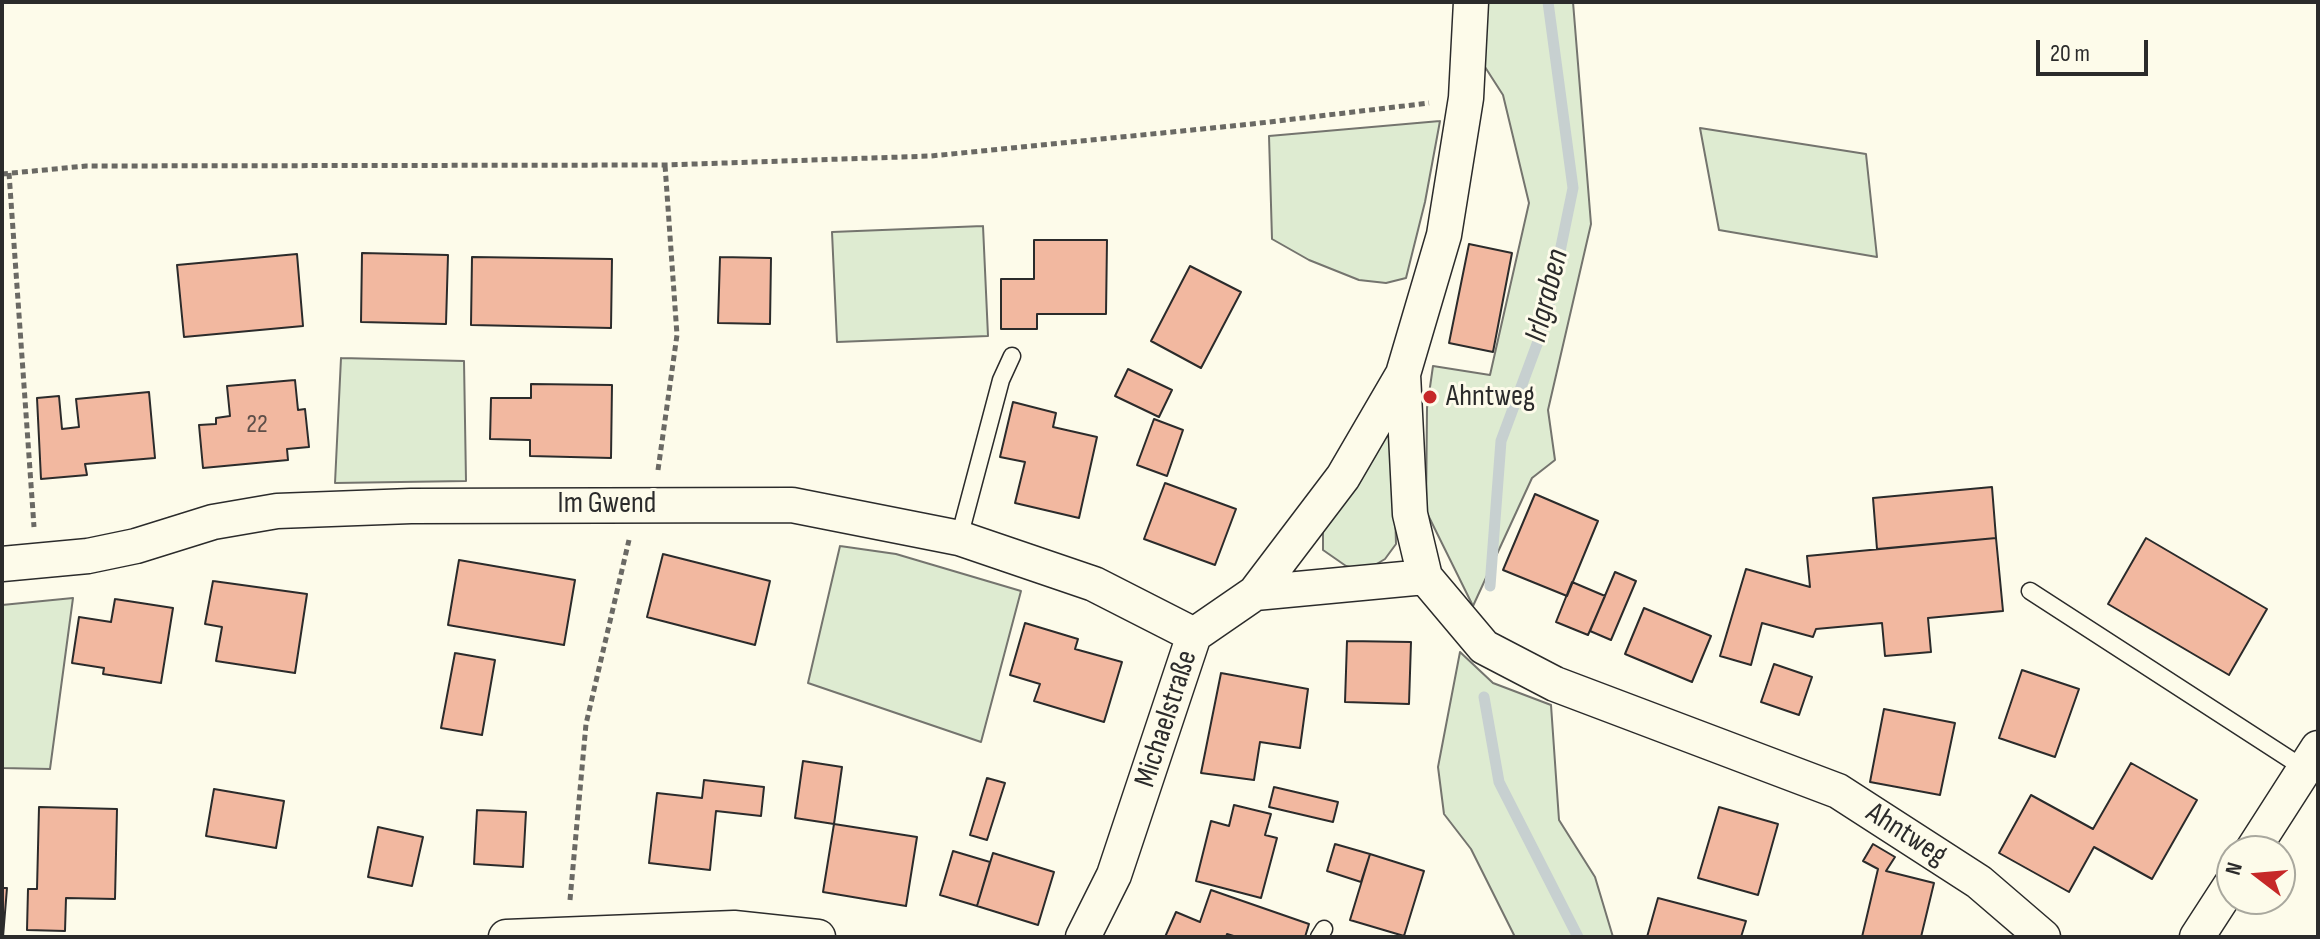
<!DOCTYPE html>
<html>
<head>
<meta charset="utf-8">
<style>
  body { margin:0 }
  #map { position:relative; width:2320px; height:939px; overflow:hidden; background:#fdfbea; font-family:"Sofia Sans Condensed",sans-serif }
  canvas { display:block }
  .frame { position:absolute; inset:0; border:4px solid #2b2b2b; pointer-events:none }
  .north { position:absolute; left:2216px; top:835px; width:80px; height:80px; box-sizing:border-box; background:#fdfbea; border:2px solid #a9a89e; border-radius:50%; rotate:286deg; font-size:22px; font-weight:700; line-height:32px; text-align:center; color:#2b2b2b }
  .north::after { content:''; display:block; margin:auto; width:28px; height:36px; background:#c62828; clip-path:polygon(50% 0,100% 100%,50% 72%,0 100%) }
  .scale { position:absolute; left:2036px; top:40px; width:112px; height:36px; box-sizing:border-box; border:4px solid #2b2b2b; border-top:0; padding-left:10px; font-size:24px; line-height:28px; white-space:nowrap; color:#2b2b2b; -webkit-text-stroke:6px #fdfbea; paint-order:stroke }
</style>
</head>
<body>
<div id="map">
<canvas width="2320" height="939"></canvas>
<div class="frame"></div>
<div class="north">N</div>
<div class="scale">20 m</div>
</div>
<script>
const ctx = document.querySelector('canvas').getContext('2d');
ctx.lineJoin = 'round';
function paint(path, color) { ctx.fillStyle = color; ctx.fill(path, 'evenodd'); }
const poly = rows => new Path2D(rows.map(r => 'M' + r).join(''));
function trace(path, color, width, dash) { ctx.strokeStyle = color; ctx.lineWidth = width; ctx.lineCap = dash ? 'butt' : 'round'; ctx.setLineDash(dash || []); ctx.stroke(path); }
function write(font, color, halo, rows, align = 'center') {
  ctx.font = font + ' "Sofia Sans Condensed",sans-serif'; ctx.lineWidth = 6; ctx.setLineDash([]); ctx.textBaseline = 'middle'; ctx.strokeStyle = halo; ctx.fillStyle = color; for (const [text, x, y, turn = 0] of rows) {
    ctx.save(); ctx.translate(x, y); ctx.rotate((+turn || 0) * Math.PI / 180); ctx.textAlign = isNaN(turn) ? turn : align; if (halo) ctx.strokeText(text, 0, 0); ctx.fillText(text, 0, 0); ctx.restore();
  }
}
const green = poly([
  [1484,2,1573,2,1591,224,1548,410,1555,460,1532,478,1473,606,1426,511,1427,408,1433,366,1490,375,1529,203,1503,95,1485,67,1484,2],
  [1440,121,1425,202,1406,278,1386,283,1359,280,1309,260,1272,239,1269,136,1440,121],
  [1700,128,1866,154,1877,257,1719,230,1700,128],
  [983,226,988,336,837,342,832,232,983,226],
  [341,358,464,361,466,481,335,483,341,358],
  [1384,430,1393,434,1396,544,1385,559,1375,565,1358,569,1346,566,1323,550,1323,528,1384,430],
  [840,546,896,554,1021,591,981,742,808,683,840,546],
  [73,598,50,769,2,768,2,605,73,598],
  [1460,652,1493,683,1551,705,1559,820,1595,877,1613,937,1515,937,1471,849,1444,814,1438,767,1460,652]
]);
paint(green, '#deebd1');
trace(green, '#74746e', 2);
trace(poly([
  [1490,586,1501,441,1546,320,1573,188,1548,2],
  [1484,697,1499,782,1578,937]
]), '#c7d0d0', 11);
const building = poly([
  [1034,240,1107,240,1106,314,1037,314,1037,329,1001,329,1001,279,1034,279,1034,240],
  [1469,244,1512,253,1493,352,1449,343,1469,244],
  [362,253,448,255,446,324,361,322,362,253],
  [297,254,303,326,184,337,177,265,297,254],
  [472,257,612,259,611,328,471,325,472,257],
  [720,257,771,258,770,324,718,323,720,257],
  [1190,266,1241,292,1201,368,1151,341,1190,266],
  [1128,369,1172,390,1159,417,1115,396,1128,369],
  [295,380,298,410,305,409,309,447,287,449,288,460,203,468,199,425,216,424,216,418,230,416,227,386,295,380],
  [531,384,612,385,611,458,530,456,530,440,490,439,491,398,531,398,531,384],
  [149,392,155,458,85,464,87,475,41,479,37,398,59,396,62,429,79,427,76,399,149,392],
  [1013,402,1056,413,1053,427,1097,437,1079,518,1015,503,1025,462,1000,457,1013,402],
  [1154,419,1183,430,1167,476,1137,465,1154,419],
  [1165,483,1236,509,1215,565,1144,539,1165,483],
  [1992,487,1996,538,1877,549,1873,498,1992,487],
  [1535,494,1598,521,1567,596,1503,570,1535,494],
  [1996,538,2003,611,1928,618,1931,652,1885,656,1882,623,1816,629,1813,637,1762,623,1751,665,1720,656,1746,569,1810,587,1807,556,1996,538],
  [2146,538,2267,609,2229,675,2108,604,2146,538],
  [663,554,770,581,755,645,647,617,663,554],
  [459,560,575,580,564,645,448,625,459,560],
  [1615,572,1636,581,1611,640,1590,631,1615,572],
  [213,581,307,594,295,673,216,661,222,627,205,624,213,581],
  [1572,582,1605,596,1588,635,1556,622,1572,582],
  [115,599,173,608,161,683,103,674,104,668,72,663,79,617,111,622,115,599],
  [1644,608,1711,636,1692,682,1625,654,1644,608],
  [1025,623,1078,639,1075,649,1122,662,1104,722,1034,701,1040,684,1010,675,1025,623],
  [1347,641,1411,642,1409,704,1345,702,1347,641],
  [455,653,495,660,482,735,441,728,455,653],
  [1774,664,1812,677,1799,715,1761,702,1774,664],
  [2022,670,2079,689,2055,757,1999,738,2022,670],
  [1221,673,1308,689,1300,748,1260,742,1254,780,1201,773,1221,673],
  [1884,709,1955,723,1940,795,1870,782,1884,709],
  [803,761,842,767,834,824,795,818,803,761],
  [2131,763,2197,800,2152,879,2094,847,2069,892,1999,853,2031,795,2093,829,2131,763],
  [987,778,1005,783,987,840,970,835,987,778],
  [704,780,764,787,761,816,716,811,710,870,649,863,657,793,702,798,704,780],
  [1274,787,1338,802,1333,822,1269,807,1274,787],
  [214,789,284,801,276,848,206,836,214,789],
  [1234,805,1271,814,1265,835,1277,838,1261,898,1196,881,1211,821,1229,826,1234,805],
  [39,807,117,809,115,899,66,898,65,931,27,930,28,889,37,889,39,807],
  [1719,807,1778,824,1758,895,1698,878,1719,807],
  [477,810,526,812,523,867,474,864,477,810],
  [834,824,917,837,906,906,823,892,834,824],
  [378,827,423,837,412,886,368,877,378,827],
  [1335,844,1370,854,1361,882,1327,871,1335,844],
  [1873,844,1895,857,1886,871,1934,883,1921,937,1862,937,1878,869,1863,861,1873,844],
  [953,851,990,862,977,906,940,895,953,851],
  [993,853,1054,872,1038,925,977,906,993,853],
  [1370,854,1424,871,1404,936,1350,920,1370,854],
  [2,888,7,888,3,937,2,937,2,888],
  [1211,890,1309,924,1305,937,1237,937,1227,934,1226,937,1165,937,1176,912,1200,922,1211,890],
  [1658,898,1746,921,1741,937,1647,937,1658,898]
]);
paint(building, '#f2b8a0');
trace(building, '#2b2b2b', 2);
const service = poly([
  [959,538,1001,380,1012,356],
  [2030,591,2305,769],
  [1319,937,1324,929]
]);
const minor = poly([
  [1403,374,1410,514,1425,577,1484,647,1555,684,1838,791,1979,882,2043,937],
  [2,564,88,556,136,546,213,522,277,511,411,506,792,505,959,538,1094,584,1194,635],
  [1255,593,1425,577],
  [2252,851,2318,748],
  [506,937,734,928,818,937],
  [1083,937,1114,875,1194,635,1255,593,1343,477,1403,374,1444,235,1466,98,1471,2],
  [2197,937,2232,883]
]);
trace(service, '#2b2b2b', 19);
trace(minor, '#2b2b2b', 37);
trace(poly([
  [9,173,34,527],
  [2,174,86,166,665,165,931,156,1252,124,1429,103],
  [658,470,677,335,665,165],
  [570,900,586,724,629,540]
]), '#6a6964', 5, [6, 4]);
trace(service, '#fdfbea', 16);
trace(minor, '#fdfbea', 34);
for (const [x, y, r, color] of [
  [1430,397,8,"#c62828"]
]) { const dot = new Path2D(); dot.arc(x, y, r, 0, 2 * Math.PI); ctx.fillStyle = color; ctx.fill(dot); trace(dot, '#fdfbea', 3); }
write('26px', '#5d4e48', null, [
  ["22",257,425]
]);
write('30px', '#2b2b2b', '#fdfbea', [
  ["Ahntweg",1446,397]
], 'left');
write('30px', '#2b2b2b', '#fdfbea', [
  ["Im Gwend",607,504],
  ["Michaelstraße",1167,719,-72],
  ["Ahntweg",1906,835,33]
]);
write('italic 32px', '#2b2b2b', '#fdfbea', [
  ["Irlgraben",1548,296,-76]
]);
</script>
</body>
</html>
